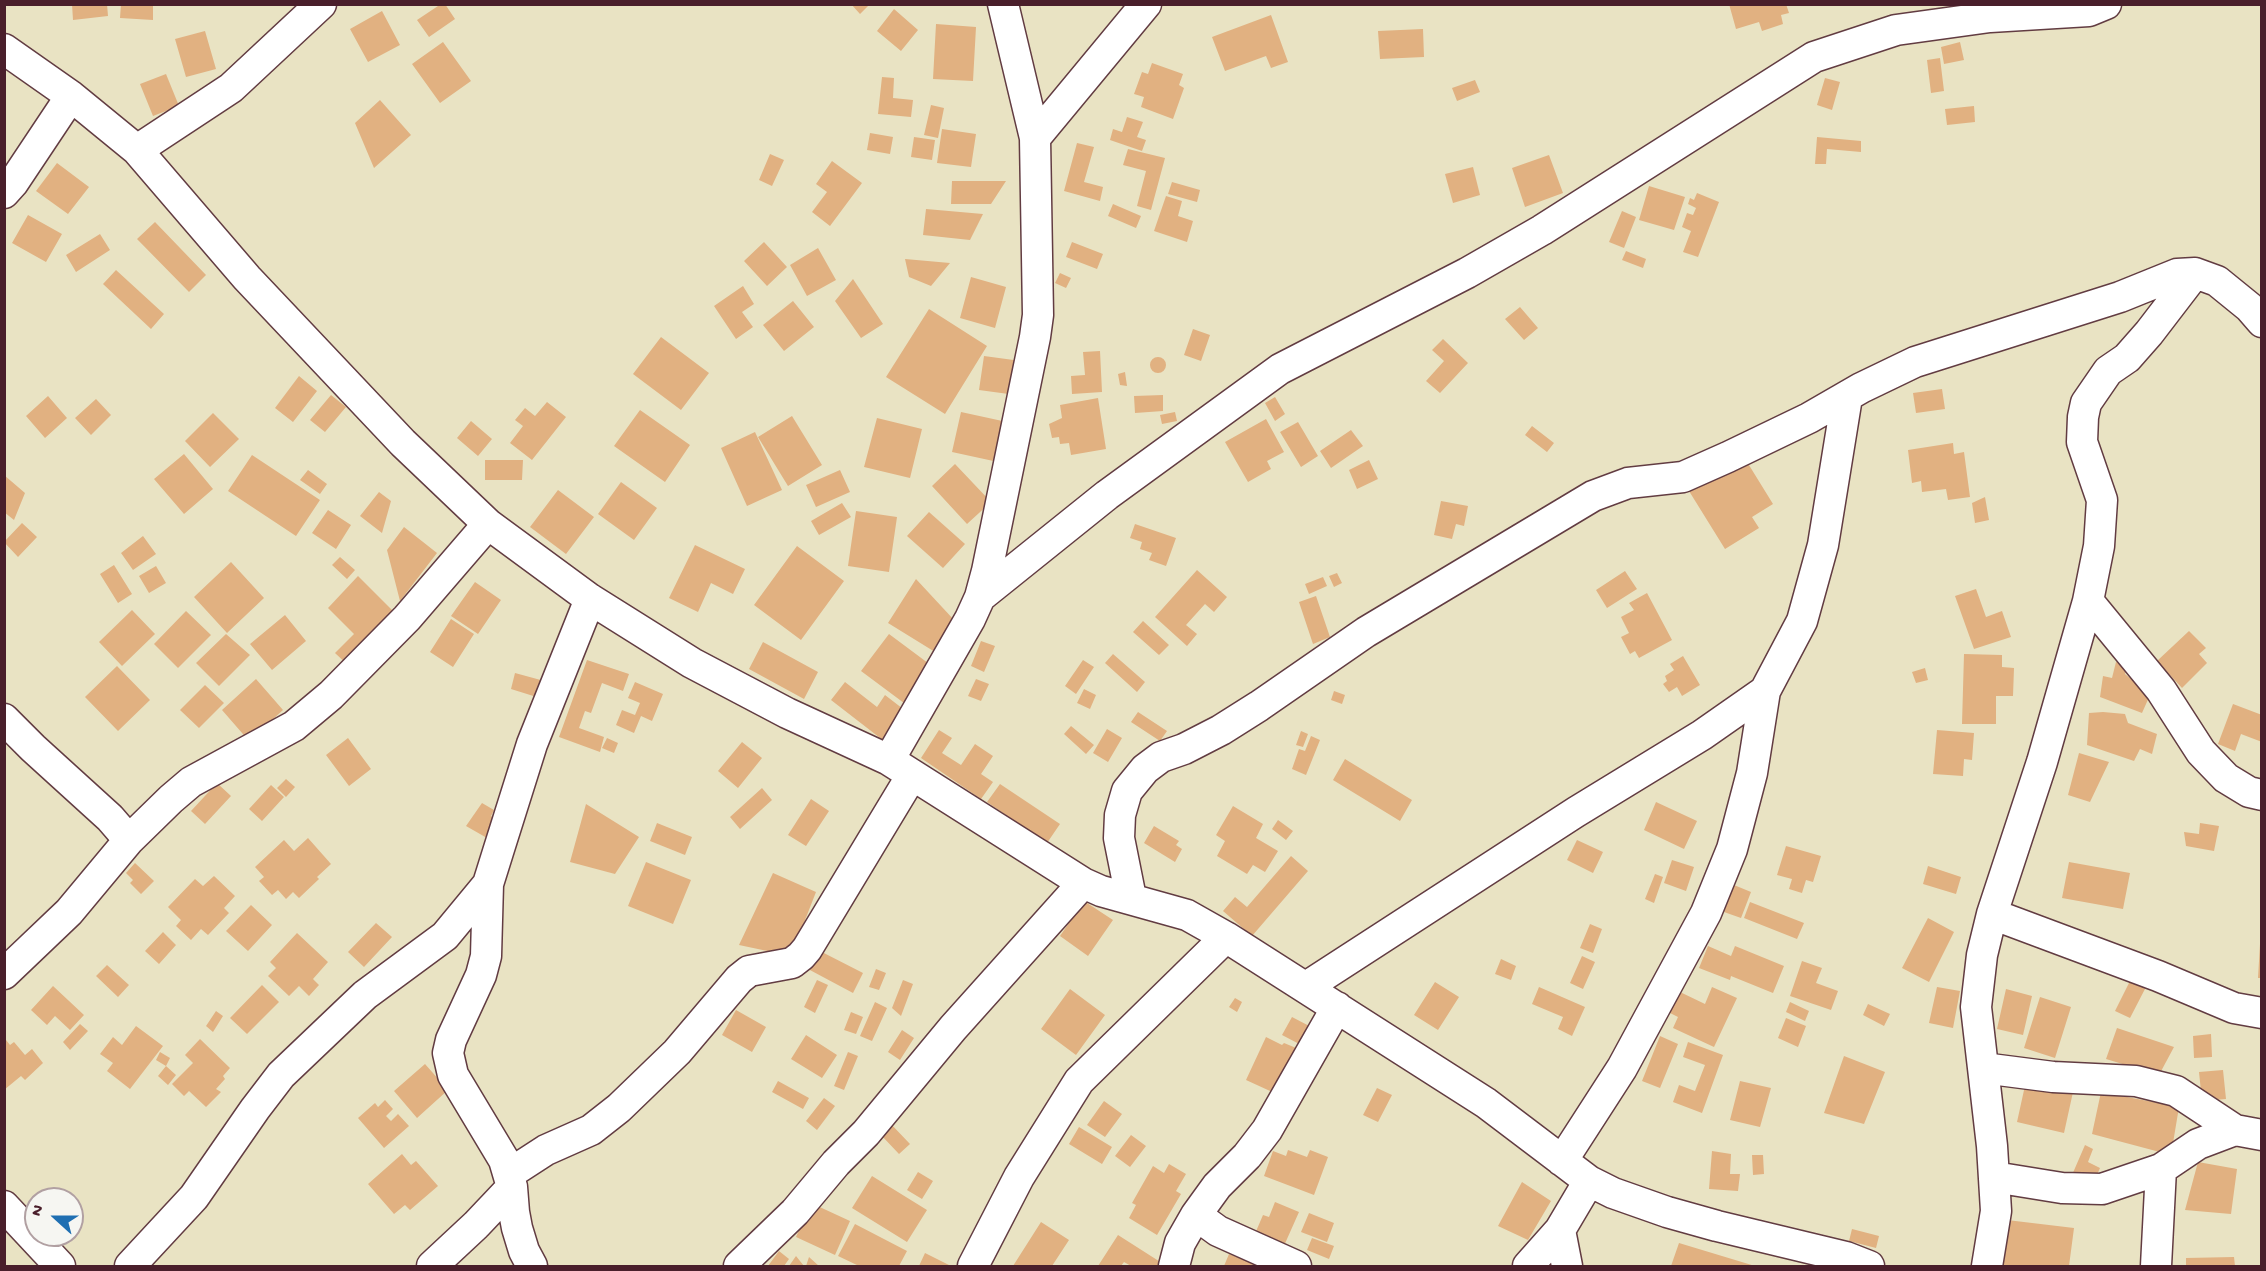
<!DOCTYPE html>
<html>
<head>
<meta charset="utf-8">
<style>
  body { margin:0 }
  #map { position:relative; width:2266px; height:1271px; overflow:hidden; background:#e9e3c3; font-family:"Gochi Hand",sans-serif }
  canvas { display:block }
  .frame { position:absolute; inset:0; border:6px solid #4a1f2b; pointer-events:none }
  .north { position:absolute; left:24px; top:1187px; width:60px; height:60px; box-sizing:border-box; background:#f6f6f2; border:2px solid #b1a0a2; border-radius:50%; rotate:291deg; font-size:16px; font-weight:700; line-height:24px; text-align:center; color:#4a1f2b }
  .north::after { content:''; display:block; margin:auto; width:21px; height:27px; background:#1f6fb2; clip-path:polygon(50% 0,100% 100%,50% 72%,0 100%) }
</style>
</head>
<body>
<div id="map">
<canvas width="2266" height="1271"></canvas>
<div class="frame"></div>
<div class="north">N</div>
</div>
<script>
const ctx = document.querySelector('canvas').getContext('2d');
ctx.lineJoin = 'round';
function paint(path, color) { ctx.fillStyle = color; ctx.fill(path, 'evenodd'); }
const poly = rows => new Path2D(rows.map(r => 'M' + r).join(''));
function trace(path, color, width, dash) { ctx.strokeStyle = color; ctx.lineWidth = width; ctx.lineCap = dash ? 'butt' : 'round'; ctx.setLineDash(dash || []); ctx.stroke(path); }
paint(poly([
  [72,4,107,4,108,16,73,20],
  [121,4,153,4,153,20,120,18],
  [441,4,445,4,455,19,429,37,417,20],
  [851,4,870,4,860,14],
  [1729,4,1786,4,1789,13,1781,15,1783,24,1762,31,1759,22,1736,29],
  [894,9,918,30,901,51,877,31],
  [382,11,400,45,368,62,350,29],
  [1271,15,1288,62,1271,68,1266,56,1225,71,1212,37],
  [936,24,976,27,973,81,933,79],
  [1423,29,1424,57,1380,59,1378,31],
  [205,31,216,69,186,77,175,39],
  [443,42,471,81,440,103,412,64],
  [1960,42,1964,60,1944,64,1941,47],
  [1940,58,1944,91,1931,93,1927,60],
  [1152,63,1183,74,1179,85,1184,88,1173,119,1141,107,1144,97,1134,94,1142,72,1148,74],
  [166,74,179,106,153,116,140,84],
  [882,77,894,78,893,98,913,100,911,117,878,114],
  [1825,78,1840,82,1832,110,1817,105],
  [1475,80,1480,92,1457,101,1452,88],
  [380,100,411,135,374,168,355,123],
  [931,105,944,108,938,138,924,135],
  [1974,106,1975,122,1947,125,1945,109],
  [1127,117,1143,122,1137,137,1146,140,1142,151,1110,140,1113,129,1122,132],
  [942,129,976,134,971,167,937,163],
  [870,133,893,137,890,154,867,150],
  [914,137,935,140,932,160,911,157],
  [1817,137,1861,141,1861,152,1827,149,1826,164,1815,164],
  [1077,143,1094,147,1084,182,1103,187,1100,201,1064,191],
  [1128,149,1165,158,1151,210,1137,206,1146,171,1123,165],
  [770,154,784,160,772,186,759,180],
  [1549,155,1563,193,1525,207,1512,168],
  [832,161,862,183,830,226,812,212,827,192,816,184],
  [57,163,89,187,68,214,36,191],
  [1473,167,1480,195,1453,203,1445,174],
  [952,181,1006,181,991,204,951,204],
  [1172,182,1200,190,1197,202,1168,194],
  [1649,186,1685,197,1674,230,1639,220],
  [1697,193,1719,202,1698,257,1683,252,1691,231,1682,227,1687,213,1693,215,1696,208,1688,204,1690,198,1694,200],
  [1166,196,1182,201,1178,216,1193,221,1187,242,1154,231],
  [1113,204,1141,216,1136,228,1108,216],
  [926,209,983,214,970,240,923,235],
  [1622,211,1636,217,1624,248,1609,242],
  [28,215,62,234,46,262,12,243],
  [155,222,206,275,189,292,137,239],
  [100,234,110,250,76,272,66,255],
  [764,242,787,267,767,286,744,261],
  [1072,242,1103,254,1097,269,1066,257],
  [818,248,836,280,807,296,790,265],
  [1626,251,1646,259,1643,268,1622,260],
  [905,259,950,263,931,286,909,277],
  [116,270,164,314,151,329,103,284],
  [1060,273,1071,278,1066,288,1055,283],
  [971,277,1006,287,995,328,960,318],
  [853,279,883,324,861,338,835,301],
  [743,286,754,304,742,312,753,327,736,339,714,306],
  [793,301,814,327,784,351,763,325],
  [1520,307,1538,328,1524,340,1505,319],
  [929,309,987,346,945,414,886,377],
  [1193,329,1210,335,1201,361,1184,355],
  [661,337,709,373,681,410,633,374],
  [1443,339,1468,363,1440,393,1426,381,1444,361,1432,350],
  [1100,351,1102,392,1072,394,1071,376,1085,375,1083,352],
  [984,356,1021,361,1016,395,979,390],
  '1150 365a8 8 0 1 1 16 0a8 8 0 1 1-16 0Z',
  [1125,372,1127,386,1120,385,1118,374],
  [299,376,317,391,293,422,275,408],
  [1942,389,1945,409,1916,413,1913,393],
  [331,395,346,407,325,432,310,420],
  [1163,395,1163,411,1135,413,1134,396],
  [48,396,67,418,45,438,26,416],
  [1275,397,1285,414,1275,421,1265,403],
  [1098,398,1106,449,1071,455,1069,443,1060,444,1059,437,1052,438,1049,424,1062,418,1060,405],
  [96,399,111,415,91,435,75,418],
  [547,402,566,417,532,460,510,443,523,426,515,420,525,408,535,416],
  [640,410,690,445,665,482,614,446],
  [961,412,1007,422,998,462,952,452],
  [1175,412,1177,421,1162,424,1160,415],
  [213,413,239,439,210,467,185,441],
  [792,416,822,465,788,486,758,437],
  [877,418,922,429,910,478,864,467],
  [1266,419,1284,452,1267,461,1271,469,1248,482,1225,442],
  [471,421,492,439,478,456,457,438],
  [1298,422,1318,456,1301,467,1280,432],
  [1532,426,1554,443,1547,452,1525,435],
  [1351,430,1363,446,1331,468,1320,451],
  [755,432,782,490,747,506,721,448],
  [1953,443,1954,454,1964,452,1970,497,1948,500,1946,489,1922,492,1921,481,1912,483,1908,450],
  [184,454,213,489,184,514,154,479],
  [252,455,320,500,296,536,228,491],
  [1744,457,1773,504,1752,517,1759,528,1725,549,1689,491],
  [485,460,523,460,522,480,485,480],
  [1369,460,1378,479,1357,489,1349,470],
  [955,464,991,502,967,524,932,486],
  [308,470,327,484,320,494,300,480],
  [840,470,850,492,816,507,806,485],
  [4,475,25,493,14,520,4,512],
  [621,482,657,508,634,540,598,514],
  [558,490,594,517,566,554,530,527],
  [379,492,391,501,382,533,360,516],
  [1985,497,1989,520,1975,523,1972,503],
  [1441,501,1468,506,1464,526,1456,524,1452,539,1434,535],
  [842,503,851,517,819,535,811,521],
  [328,510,351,525,336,549,312,533],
  [856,511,897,517,889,572,848,566],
  [929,512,965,544,943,568,907,536],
  [22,523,37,537,18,557,4,542],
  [1135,524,1176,538,1166,566,1149,560,1152,553,1140,549,1142,542,1130,538],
  [404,527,437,553,400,601,387,550],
  [143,536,156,554,133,570,121,553],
  [695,545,745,569,733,594,711,583,698,612,669,598],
  [797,546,844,581,801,640,754,605],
  [340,557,355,570,347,579,332,565],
  [231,562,264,598,227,633,194,597],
  [114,565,132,594,118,603,100,574],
  [156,566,166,583,149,593,139,576],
  [1197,570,1227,597,1214,612,1205,604,1186,625,1197,634,1187,646,1155,617],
  [1625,571,1637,589,1607,608,1596,590],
  [1337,573,1342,583,1334,587,1329,576],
  [358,576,400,618,351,668,335,653,354,634,328,608],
  [1323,577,1327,586,1309,594,1305,584],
  [916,579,955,621,935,652,888,623],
  [475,582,501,600,478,634,451,616],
  [1976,589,1986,617,2002,611,2011,637,1974,649,1955,596],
  [1647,593,1672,640,1639,658,1635,651,1630,654,1621,637,1629,633,1621,617,1634,610,1629,603],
  [1316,596,1330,637,1313,644,1299,602],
  [132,610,155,634,122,666,99,642],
  [186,611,211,635,178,668,154,644],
  [285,615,306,641,272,670,250,644],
  [451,619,474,634,453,667,430,652],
  [1143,621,1169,645,1159,655,1133,632],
  [2189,631,2206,648,2199,654,2207,663,2182,688,2157,661],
  [226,634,250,655,219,686,196,663],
  [889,634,936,669,908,706,861,671],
  [981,641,995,646,984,672,971,666],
  [763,642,818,672,804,699,749,669],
  [1113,654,1145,682,1137,692,1105,663],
  [1964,654,2002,655,2002,667,2014,668,2013,696,1996,696,1996,724,1962,724],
  [1683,656,1700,685,1682,696,1677,687,1669,692,1663,684,1667,681,1665,676,1674,670,1670,664],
  [587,660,629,674,623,691,602,683,591,713,585,711,579,728,604,737,600,752,559,737],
  [1083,660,1094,667,1076,694,1065,686],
  [2116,662,2127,665,2125,674,2150,695,2142,713,2100,697,2103,676,2112,678],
  [117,666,150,700,118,731,85,697],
  [1925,668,1928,680,1916,683,1912,672],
  [515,673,548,682,543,699,511,689],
  [256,679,283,710,249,741,222,710],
  [976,679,989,684,981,701,968,696],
  [635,682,663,694,652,721,641,716,634,733,616,725,622,710,635,715,640,703,628,698],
  [845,682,877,707,885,695,907,712,884,741,831,700],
  [205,685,224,703,199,728,180,710],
  [1084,689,1096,695,1090,709,1077,703],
  [1334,691,1345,695,1342,704,1331,700],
  [2233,704,2262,715,2262,742,2241,734,2235,751,2218,744],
  [1138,712,1167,731,1160,741,1131,722],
  [2103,712,2125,714,2128,723,2157,734,2152,754,2140,749,2134,761,2087,745,2089,713],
  [1071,726,1094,745,1086,754,1064,734],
  [1107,729,1122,738,1108,762,1093,753],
  [939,730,952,738,942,753,961,765,975,744,993,756,981,774,993,782,981,799,921,758],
  [1937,730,1974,733,1972,760,1964,759,1963,776,1933,774],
  [1301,731,1308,734,1303,747,1296,745],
  [1311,736,1320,740,1306,775,1292,769,1299,749,1305,751],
  [348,738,371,769,349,786,326,755],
  [607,738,618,743,614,753,602,748],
  [742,742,762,758,738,788,718,771],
  [2079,753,2109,762,2090,802,2068,795],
  [1345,759,1412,800,1400,821,1333,780],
  [286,779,295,787,286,797,277,788],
  [217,783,231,796,205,824,191,811],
  [1000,784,1060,824,1047,843,987,802],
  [271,785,284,797,262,821,249,809],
  [762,788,772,800,740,829,730,817],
  [811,799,829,811,806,846,788,835],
  [1656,802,1697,821,1684,849,1644,830],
  [482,803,494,810,491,816,502,823,487,838,466,826],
  [586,804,639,837,615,874,570,862],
  [1233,806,1263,824,1256,838,1278,851,1265,872,1253,865,1247,874,1217,856,1225,841,1216,835],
  [1278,820,1293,831,1286,840,1272,829],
  [657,823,692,837,685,855,650,841],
  [2200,823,2219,826,2214,851,2186,846,2184,832,2199,834],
  [1154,826,1179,841,1176,845,1182,849,1175,862,1144,843],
  [308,838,331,864,317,877,319,879,299,898,293,892,286,899,278,890,272,895,259,881,264,877,255,867,284,840,294,851],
  [1577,840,1603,852,1593,873,1567,860],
  [1786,846,1821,856,1813,882,1806,880,1802,893,1789,889,1792,879,1777,875],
  [1291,856,1308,871,1252,936,1223,911,1235,897,1247,907],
  [1672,860,1694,867,1686,891,1664,883],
  [646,862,691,880,673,924,628,906],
  [2069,862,2130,873,2123,909,2062,898],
  [135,863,154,881,141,894,130,883,133,880,126,873],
  [1928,866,1961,877,1956,894,1923,884],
  [773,873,816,892,791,956,739,945],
  [1655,874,1663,877,1654,903,1645,899],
  [214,876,235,896,224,908,229,913,208,935,201,929,191,940,176,926,181,920,168,907,195,879,203,886],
  [1734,885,1751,892,1741,918,1724,912],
  [1084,901,1113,920,1088,956,1060,936],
  [1750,902,1804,923,1797,939,1744,918],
  [251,905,272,925,248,951,226,931],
  [1928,918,1954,932,1929,982,1902,968],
  [376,923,392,937,364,967,348,952],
  [1590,924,1602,929,1593,953,1580,948],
  [163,932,176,945,159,964,145,951],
  [297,933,328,962,313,979,319,985,309,996,299,986,289,996,268,976,276,968,270,962],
  [2260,944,2262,944,2262,978,2258,978],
  [1708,946,1731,956,1735,946,1784,966,1773,993,1731,976,1730,980,1699,968],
  [818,950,863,973,853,993,808,969],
  [1582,956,1595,962,1583,989,1570,983],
  [1501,959,1516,966,1511,980,1495,974],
  [1802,961,1822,968,1816,983,1838,991,1831,1010,1790,996],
  [107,965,129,985,118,997,96,976],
  [876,969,886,973,879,990,869,987],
  [2131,979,2146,987,2130,1018,2115,1011],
  [817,980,828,985,815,1013,804,1007],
  [903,980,913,984,901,1016,892,1008],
  [1435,982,1459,997,1438,1030,1414,1015],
  [262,985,279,1002,247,1034,230,1018],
  [53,986,84,1015,70,1030,55,1016,47,1025,31,1010],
  [1539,987,1585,1007,1572,1036,1558,1029,1563,1017,1532,1004],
  [1712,987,1737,998,1714,1047,1673,1028,1678,1017,1670,1013,1680,992,1705,1004],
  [1937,987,1960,991,1953,1028,1929,1023],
  [1070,989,1105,1015,1076,1055,1041,1029],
  [2006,989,2032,996,2023,1035,1997,1029],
  [2040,997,2071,1007,2055,1058,2024,1048],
  [1235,998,1242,1002,1237,1012,1229,1007],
  [875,1002,887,1008,872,1041,860,1036],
  [1790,1002,1809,1011,1805,1021,1786,1012],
  [1868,1004,1890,1014,1884,1026,1863,1015],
  [736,1010,766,1027,752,1052,722,1035],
  [216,1011,223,1016,213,1032,206,1026],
  [851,1012,863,1017,856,1034,844,1030],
  [1292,1017,1315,1029,1305,1047,1282,1035],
  [1786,1018,1806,1026,1798,1047,1778,1038],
  [80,1024,88,1031,70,1050,63,1042],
  [136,1026,163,1046,130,1089,107,1071,113,1063,100,1054,113,1037,122,1045],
  [2117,1028,2174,1047,2159,1075,2106,1059],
  [902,1030,914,1038,900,1060,888,1052],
  [2211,1034,2212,1057,2194,1058,2193,1036],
  [806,1035,837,1055,822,1078,791,1059],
  [1660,1036,1678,1044,1660,1088,1642,1081],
  [1266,1037,1282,1045,1284,1043,1301,1050,1281,1096,1246,1080],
  [200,1039,230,1068,223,1076,225,1079,216,1089,221,1092,206,1107,189,1091,184,1096,172,1084,193,1063,185,1055],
  [6,1040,10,1045,14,1042,25,1055,32,1049,43,1063,25,1080,21,1076,4,1090],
  [1688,1042,1723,1055,1702,1113,1673,1102,1679,1085,1695,1091,1705,1065,1683,1057],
  [160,1052,170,1058,166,1066,156,1060],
  [848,1052,858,1056,844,1090,834,1086],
  [1844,1056,1885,1072,1864,1124,1824,1113],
  [425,1064,448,1090,417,1118,394,1091],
  [166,1066,176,1075,168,1085,158,1076],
  [2223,1070,2226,1099,2202,1101,2199,1072],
  [778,1081,809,1098,803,1109,772,1092],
  [1740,1081,1771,1088,1760,1127,1730,1120],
  [2026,1081,2073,1092,2064,1133,2017,1122],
  [1377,1088,1392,1095,1378,1122,1363,1115],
  [2101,1092,2179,1107,2171,1155,2092,1134],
  [824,1098,835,1106,817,1130,806,1121],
  [385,1100,393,1109,386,1116,391,1121,398,1114,409,1126,384,1148,358,1118,375,1103,378,1107],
  [1104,1101,1122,1114,1105,1137,1087,1125],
  [889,1122,910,1144,899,1154,881,1135],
  [1079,1127,1112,1147,1102,1164,1069,1144],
  [1131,1135,1146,1146,1130,1167,1115,1156],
  [2085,1145,2093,1149,2088,1162,2100,1168,2093,1184,2072,1175],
  [1288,1150,1307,1157,1310,1150,1328,1157,1314,1195,1264,1176,1273,1151,1286,1156],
  [1712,1151,1731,1154,1730,1174,1740,1174,1738,1191,1709,1189],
  [402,1154,411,1165,416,1161,438,1186,410,1210,405,1205,394,1214,368,1184],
  [1752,1155,1763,1155,1764,1174,1753,1175],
  [2198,1162,2237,1169,2231,1214,2185,1210],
  [1169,1164,1186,1174,1176,1191,1181,1194,1157,1235,1129,1218,1136,1205,1132,1203,1153,1166,1164,1173],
  [918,1172,933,1181,922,1199,907,1190],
  [872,1176,927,1210,907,1242,852,1208],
  [1522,1182,1551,1201,1528,1240,1498,1226],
  [1275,1202,1299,1212,1283,1248,1254,1236,1263,1215,1269,1217],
  [811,1203,850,1221,835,1255,796,1237],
  [1309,1213,1334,1223,1327,1242,1301,1232],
  [2007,1220,2074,1228,2069,1266,2003,1266],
  [1041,1222,1069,1240,1052,1266,1013,1266],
  [855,1224,907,1251,899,1266,859,1266,838,1256],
  [1852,1229,1879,1236,1876,1248,1849,1241],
  [1118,1235,1165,1265,1164,1266,1131,1266,1124,1262,1121,1266,1098,1266],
  [1312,1238,1334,1246,1329,1259,1307,1250],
  [1679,1243,1755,1266,1671,1266],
  [779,1251,789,1259,784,1266,768,1266],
  [925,1253,951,1266,919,1266],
  [1229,1254,1260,1266,1224,1266],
  [796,1256,804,1266,789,1266],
  [809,1257,819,1266,806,1266],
  [2234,1257,2235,1266,2186,1266,2186,1258]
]), '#e1b181');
const minor = poly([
  [4,49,71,96,137,150,247,278,403,443,488,524,590,599,692,663,787,713,889,760,1083,883,1101,891,1187,915,1226,937,1486,1103,1589,1181,1613,1193,1667,1212,1717,1226,1846,1257,1869,1266],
  [1035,138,1146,4],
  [137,150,231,88,321,4],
  [4,193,13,183,71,96],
  [980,597,1107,495,1280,369,1467,273,1542,230,1814,57,1896,30,1990,17,2089,11,2106,4],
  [2088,601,2161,690,2201,752,2226,778,2249,792,2262,795],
  [4,719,33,748,110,818,129,840],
  [889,760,970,619,980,597,987,571,1035,337,1038,315,1035,138,1003,4],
  [1131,898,1119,838,1120,815,1127,791,1145,769,1161,757,1184,749,1221,730,1259,706,1366,632,1593,496,1628,483,1683,477,1728,457,1809,418,1861,388,1915,362,2120,297,2177,274,2195,273,2217,281,2249,307,2262,322],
  [1992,914,2158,976,2234,1008,2262,1013],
  [4,974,69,912,129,840,171,799,191,782,294,726,331,695,407,618,488,524],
  [1306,987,1576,812,1702,735,1765,691,1802,621,1823,545,1847,397],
  [1983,1068,2053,1077,2136,1081,2176,1091,2235,1130],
  [1562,1161,1622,1068,1706,913,1732,849,1752,773,1765,691],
  [509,1174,546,1150,591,1130,619,1108,677,1052,739,979,749,971,792,963,801,956,807,949,912,775],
  [1994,1177,2062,1188,2102,1189,2161,1169,2198,1144,2235,1130,2262,1135],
  [4,1206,60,1266],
  [1196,1215,1218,1231,1296,1266],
  [1560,1230,1567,1266],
  [130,1266,194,1197,255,1109,281,1075,365,995,445,936,488,884],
  [432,1266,476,1225,512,1187],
  [532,1266,524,1251,517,1228,514,1212,512,1187,504,1160,453,1075,448,1053,451,1040,481,975,486,956,488,884,498,852,532,744,590,599],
  [739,1266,795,1212,836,1163,866,1133,953,1028,1083,883],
  [973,1266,1019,1177,1079,1081,1226,937],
  [1174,1266,1180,1243,1196,1215,1217,1186,1247,1156,1267,1130,1337,1007],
  [1528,1266,1560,1230,1589,1181],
  [1987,1266,1996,1211,1992,1146,1976,1007,1982,955,1992,914,2042,762,2088,601,2099,546,2102,500,2082,442,2083,417,2086,403,2108,371,2127,358,2149,333,2195,273],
  [2156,1266,2161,1169]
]);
trace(minor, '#623c42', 33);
trace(minor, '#fff', 30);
</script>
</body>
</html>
